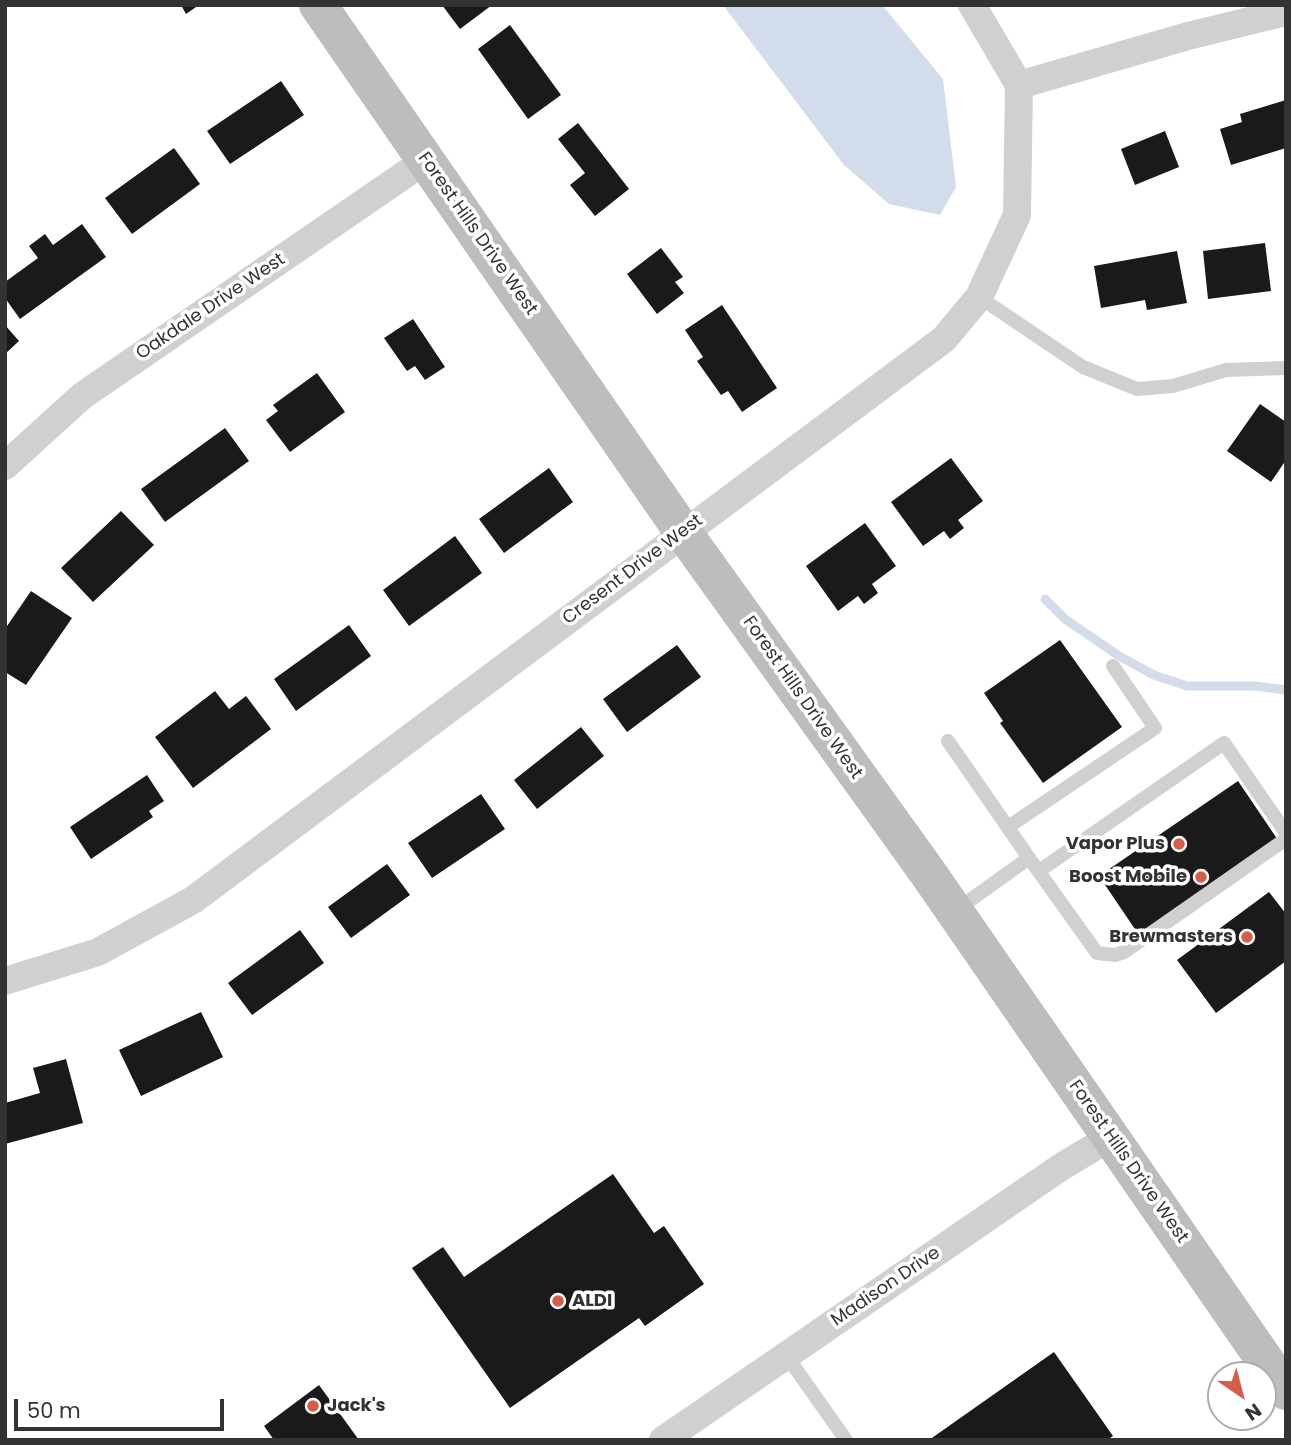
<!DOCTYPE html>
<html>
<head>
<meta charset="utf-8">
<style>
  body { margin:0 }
  #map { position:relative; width:1291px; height:1445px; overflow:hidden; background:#fff; font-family:Poppins,sans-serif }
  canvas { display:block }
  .frame { position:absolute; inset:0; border:7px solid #333; pointer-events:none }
  .north { position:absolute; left:1207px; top:1361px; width:70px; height:70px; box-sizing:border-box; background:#fff; border:2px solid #adadad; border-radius:50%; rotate:145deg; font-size:19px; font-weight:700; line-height:28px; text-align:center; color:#333 }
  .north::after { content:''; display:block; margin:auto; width:24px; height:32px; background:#d65e49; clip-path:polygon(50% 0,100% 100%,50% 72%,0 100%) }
  .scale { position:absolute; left:14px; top:1399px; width:210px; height:32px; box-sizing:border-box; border:4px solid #333; border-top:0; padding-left:9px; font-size:21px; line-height:24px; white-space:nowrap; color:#333; -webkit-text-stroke:5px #fff; paint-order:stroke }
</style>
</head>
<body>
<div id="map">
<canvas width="1291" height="1445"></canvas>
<div class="frame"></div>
<div class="north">N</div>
<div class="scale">50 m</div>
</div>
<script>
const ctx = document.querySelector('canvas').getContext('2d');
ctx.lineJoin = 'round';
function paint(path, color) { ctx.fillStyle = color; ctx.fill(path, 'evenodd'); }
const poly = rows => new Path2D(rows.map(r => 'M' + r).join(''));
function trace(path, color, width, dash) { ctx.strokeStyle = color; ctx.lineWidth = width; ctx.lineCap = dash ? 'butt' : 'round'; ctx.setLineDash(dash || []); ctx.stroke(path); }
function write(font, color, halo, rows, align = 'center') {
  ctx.font = font + ' Poppins,sans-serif'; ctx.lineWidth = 7; ctx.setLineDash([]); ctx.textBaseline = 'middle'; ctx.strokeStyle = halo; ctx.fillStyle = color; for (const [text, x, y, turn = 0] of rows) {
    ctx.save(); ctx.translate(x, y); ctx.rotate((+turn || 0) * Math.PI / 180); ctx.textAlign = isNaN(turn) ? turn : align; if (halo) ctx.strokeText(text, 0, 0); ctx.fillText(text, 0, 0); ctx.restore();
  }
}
paint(poly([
  [723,5,882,5,943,79,956,187,940,215,889,204,844,165]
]), '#d2dceb');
trace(poly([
  [1045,599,1065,619,1119,656,1154,675,1187,686,1255,686,1286,690]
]), '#d2dceb', 9);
paint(poly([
  [181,5,199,5,186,14],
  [442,5,492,5,460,29],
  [510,25,561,95,528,119,478,49],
  [281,81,304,115,230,164,207,131],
  [1286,100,1286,148,1231,165,1220,129,1242,122,1240,114],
  [578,123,629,189,595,216,570,185,585,173,558,139],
  [1165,131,1179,167,1135,185,1121,149],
  [174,148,200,184,132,234,105,198],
  [82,224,106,257,20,319,5,298,5,282,38,258,29,246,45,234,53,245],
  [1265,243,1271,291,1208,299,1203,251],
  [661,248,683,277,675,282,684,293,657,314,627,274],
  [1177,251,1187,303,1147,310,1145,300,1101,308,1094,266],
  [722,305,777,388,742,412,728,391,721,395,697,361,703,357,685,330],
  [413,319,445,367,425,380,415,366,407,371,384,338],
  [5,325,19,341,5,354],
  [317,373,345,412,290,452,266,420,278,411,273,405],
  [1260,404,1286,422,1286,460,1271,482,1227,451],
  [225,428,249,461,165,522,141,489],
  [951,458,983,501,958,520,964,528,950,539,944,531,923,546,891,502],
  [549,468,573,502,504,553,479,519],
  [121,511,154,545,93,602,61,568],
  [865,523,896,566,872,584,878,593,864,604,858,596,838,611,806,566],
  [455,536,482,573,409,626,383,590],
  [31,591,72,618,26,685,5,672,5,629],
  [349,625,371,656,296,711,274,679],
  [1060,640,1122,727,1043,783,1000,723,1003,721,984,693],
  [677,645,701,677,627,732,603,699],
  [215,691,229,709,246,696,271,729,193,788,155,737],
  [581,727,604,756,537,809,514,780],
  [147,775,164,801,149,811,153,817,91,859,70,827],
  [1238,781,1282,846,1143,941,1099,876],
  [481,794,505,829,432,878,408,843],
  [387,864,410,895,351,938,328,907],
  [1269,892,1286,914,1286,961,1216,1013,1177,960],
  [300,930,324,963,252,1015,228,983],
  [201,1012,223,1057,141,1096,119,1050],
  [66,1059,83,1123,5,1144,5,1103,40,1093,33,1068],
  [613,1174,654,1233,664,1226,704,1284,645,1326,639,1318,510,1408,412,1268,443,1247,464,1277],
  [1054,1352,1113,1436,1107,1440,929,1440],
  [319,1385,359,1440,274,1440,264,1426]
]), '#1a1a1a');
trace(poly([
  [979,297,1083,367,1137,389,1173,386,1226,370,1286,368],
  [948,741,1029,858],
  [1008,827,1155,728,1113,666],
  [1039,871,1224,743,1286,833],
  [955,911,1029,858,1097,953,1115,955,1124,952,1286,839],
  [786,1355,846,1440]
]), '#d0d0d0', 14);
trace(poly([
  [1019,85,1188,36,1286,12],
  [5,466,82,396,426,160],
  [5,981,98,952,193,900,944,339,979,297,1017,215,1019,85,972,5],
  [663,1440,1061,1167,1111,1137]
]), '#d0d0d0', 28);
trace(poly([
  [318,5,683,532,928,873,1286,1391]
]), '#bdbdbd', 38);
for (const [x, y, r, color] of [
  [1179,844,7,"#d65e49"],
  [1201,877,7,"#d65e49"],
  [1247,937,7,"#d65e49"],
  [558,1301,7,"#d65e49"],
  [313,1406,7,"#d65e49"]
]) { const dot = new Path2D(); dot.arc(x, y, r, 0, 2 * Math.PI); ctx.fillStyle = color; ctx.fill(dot); trace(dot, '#fff', 2.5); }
write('18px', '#333', '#fff', [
  ["Forest Hills Drive West",477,234,55],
  ["Oakdale Drive West",211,307,-34],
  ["Cresent Drive West",633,570,-37],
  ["Forest Hills Drive West",802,698,55],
  ["Forest Hills Drive West",1128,1162,55],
  ["Madison Drive",886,1287,-34]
]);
write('bold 18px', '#333', '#fff', [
  ["Vapor Plus",1165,844],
  ["Boost Mobile",1187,877],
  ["Brewmasters",1233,937],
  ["ALDI",572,1301,"left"],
  ["Jack's",327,1406,"left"]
], 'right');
</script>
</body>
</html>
